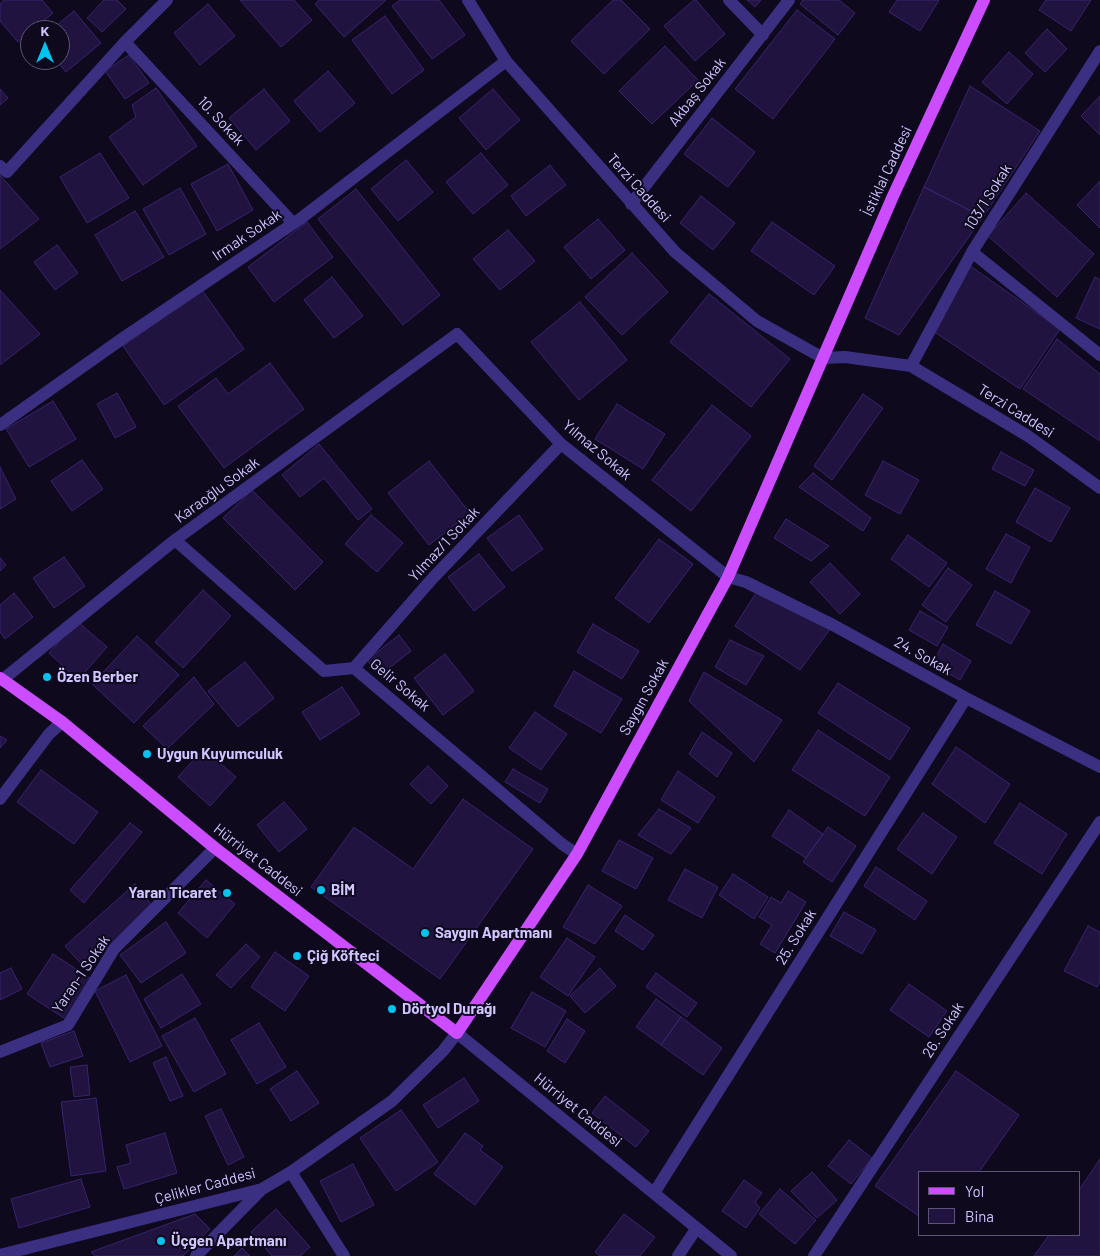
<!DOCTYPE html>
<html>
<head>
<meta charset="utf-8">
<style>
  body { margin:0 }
  #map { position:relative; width:1100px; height:1256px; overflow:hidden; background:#0e091d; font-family:Barlow,sans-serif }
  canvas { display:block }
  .legend { position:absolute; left:918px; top:1171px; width:162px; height:65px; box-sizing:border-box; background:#0e091d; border:1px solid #5c5477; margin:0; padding:6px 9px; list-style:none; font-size:15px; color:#d1c5ff }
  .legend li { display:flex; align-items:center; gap:10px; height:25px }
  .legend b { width:25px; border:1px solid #5c5477 }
  .north { position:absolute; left:20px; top:20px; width:50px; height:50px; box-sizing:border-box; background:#0e091d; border:1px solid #5c5477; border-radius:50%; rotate:0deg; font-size:14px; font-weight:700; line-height:20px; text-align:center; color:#d1c5ff }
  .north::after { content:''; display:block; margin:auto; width:18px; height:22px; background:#00c3f0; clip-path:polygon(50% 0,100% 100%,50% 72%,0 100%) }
</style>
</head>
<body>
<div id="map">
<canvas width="1100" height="1256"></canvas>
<ul class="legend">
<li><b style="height:6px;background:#cc4cff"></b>Yol</li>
<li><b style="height:14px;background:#201340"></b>Bina</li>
</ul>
<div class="north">K</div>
</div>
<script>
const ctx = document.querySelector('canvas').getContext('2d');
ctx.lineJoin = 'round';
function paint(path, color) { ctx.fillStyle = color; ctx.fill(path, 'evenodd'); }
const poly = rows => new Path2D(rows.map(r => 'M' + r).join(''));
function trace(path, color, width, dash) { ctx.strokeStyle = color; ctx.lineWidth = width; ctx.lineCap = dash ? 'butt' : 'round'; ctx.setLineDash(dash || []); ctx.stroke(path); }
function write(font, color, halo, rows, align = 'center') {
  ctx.font = font + ' Barlow,sans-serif'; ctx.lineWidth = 4; ctx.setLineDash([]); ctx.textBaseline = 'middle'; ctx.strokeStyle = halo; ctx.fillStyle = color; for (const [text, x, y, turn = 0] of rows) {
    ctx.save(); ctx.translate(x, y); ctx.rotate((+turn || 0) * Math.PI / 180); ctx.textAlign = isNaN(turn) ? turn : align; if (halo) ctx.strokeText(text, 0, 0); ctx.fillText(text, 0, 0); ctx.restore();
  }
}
const building = poly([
  [4,0,42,0,53,13,33,30,30,30,30,32,18,42,0,21,0,4,4,0],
  [104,0,117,0,126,9,102,32,87,18,104,0],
  [240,0,294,0,312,20,281,47,240,0],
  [319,0,386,0,344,37,315,4,319,0],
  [400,0,439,0,465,35,432,59,392,6,400,0],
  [613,0,621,0,650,29,604,74,571,41,613,0],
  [694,0,696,0,725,34,695,61,664,26,694,0],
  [747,0,761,0,755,7,747,0],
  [803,0,839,0,855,13,838,35,800,4,803,0],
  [897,0,939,0,920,31,889,12,897,0],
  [1046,0,1091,0,1071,31,1039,10,1046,0],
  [208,4,235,36,200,65,174,33,208,4],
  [797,10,835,39,773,119,735,89,797,10],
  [74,11,101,43,66,72,56,60,60,60,60,30,51,30,74,11],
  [385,16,424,70,392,94,352,40,385,16],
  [1047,29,1067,49,1045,72,1025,53,1047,29],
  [665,46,698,80,652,124,619,91,665,46],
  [1009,52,1033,74,1007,104,982,82,1009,52],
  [129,55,149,83,125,99,105,71,129,55],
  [328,71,355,103,320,132,294,101,328,71],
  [970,86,1040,131,983,217,924,187,970,86],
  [156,88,197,146,143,185,109,137,136,117,132,105,156,88],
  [0,89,8,98,0,105,0,89],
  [264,89,290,121,256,150,229,118,264,89],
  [493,89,520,120,486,150,459,118,493,89],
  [1100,96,1100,135,1081,116,1100,96],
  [712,118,755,152,728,187,684,154,712,118],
  [100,153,129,198,87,223,60,177,100,153],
  [481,153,508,185,473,214,446,182,481,153],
  [406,160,433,192,398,221,371,189,406,160],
  [228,164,253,210,217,231,191,184,228,164],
  [550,165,566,185,526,216,511,196,550,165],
  [0,175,39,219,0,249,0,175],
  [1100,181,1100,228,1077,205,1100,181],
  [924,187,983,217,899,335,865,318,924,187],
  [180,188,206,234,169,255,143,209,180,188],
  [356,189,440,295,403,325,318,219,356,189],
  [1026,193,1094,254,1057,297,988,236,1026,193],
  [701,196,735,223,713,250,680,223,701,196],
  [135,211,164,257,122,281,95,235,135,211],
  [598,219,625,250,591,279,564,247,598,219],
  [307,222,333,257,274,302,248,267,307,222],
  [772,222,835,266,814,295,751,251,772,222],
  [508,230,535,261,500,290,473,259,508,230],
  [57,245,78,273,55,290,34,262,57,245],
  [632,253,668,292,622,335,585,297,632,253],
  [969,265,1060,329,1020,389,933,331,969,265],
  [332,277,363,316,334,338,304,300,332,277],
  [1095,277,1100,280,1100,329,1076,318,1095,277],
  [0,290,40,334,0,365,0,290],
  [202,290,244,349,164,405,123,346,202,290],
  [709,294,790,359,751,407,670,342,709,294],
  [580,302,627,360,579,400,531,342,580,302],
  [1057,339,1100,374,1100,441,1023,389,1057,339],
  [270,363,304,409,224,468,178,406,216,378,228,394,270,363],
  [117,393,136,427,115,438,97,404,117,393],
  [863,394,883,408,832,480,814,466,863,394],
  [53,401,76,439,29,467,6,429,53,401],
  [617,404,665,434,643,469,595,439,617,404],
  [712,405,751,436,691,511,652,480,712,405],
  [319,444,372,509,358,520,324,478,300,497,282,475,319,444],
  [1001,452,1034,470,1025,486,992,469,1001,452],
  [82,460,103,489,72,511,51,481,82,460],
  [429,461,470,513,429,545,388,493,429,461],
  [883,461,919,480,900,514,865,495,883,461],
  [0,467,16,499,0,509,0,467],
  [813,473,871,518,863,531,799,487,813,473],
  [1035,488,1070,508,1051,542,1016,522,1035,488],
  [252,490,323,562,295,590,223,518,252,490],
  [371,515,403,543,377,572,345,544,371,515],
  [519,515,543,549,512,571,487,538,519,515],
  [786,519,829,546,811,561,774,538,786,519],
  [1006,534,1030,547,1011,583,986,569,1006,534],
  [908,535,947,563,929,587,891,559,908,535],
  [659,539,693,564,649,623,615,598,659,539],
  [479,554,505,587,474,611,448,577,479,554],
  [64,557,85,586,54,608,33,578,64,557],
  [0,558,6,565,0,571,0,558],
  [830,563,860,594,840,614,810,582,830,563],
  [948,568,972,585,946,622,922,605,948,568],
  [759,588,833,625,800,670,735,626,759,588],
  [203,590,231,616,183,668,155,642,203,590],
  [995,591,1030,611,1011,644,976,625,995,591],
  [14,593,33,617,5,639,0,632,0,605,14,593],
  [920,611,948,627,937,646,909,630,920,611],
  [77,621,107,647,78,680,49,653,77,621],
  [593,624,639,651,622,679,577,652,593,624],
  [399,635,411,651,379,676,367,660,399,635],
  [137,636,179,675,134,723,92,684,137,636],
  [730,640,764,656,746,685,715,667,730,640],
  [943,644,971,661,960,680,932,664,943,644],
  [445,654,474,691,443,715,414,678,445,654],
  [245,662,274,698,238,727,208,691,245,662],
  [574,671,622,699,601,733,554,706,574,671],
  [704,672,782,720,754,762,689,701,704,672],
  [194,677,214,704,167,749,143,726,194,677],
  [838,683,910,728,890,760,818,713,838,683],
  [342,687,360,714,320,740,302,712,342,687],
  [535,712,567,734,541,770,509,748,535,712],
  [818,730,890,777,865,816,792,770,818,730],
  [702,732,732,753,717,777,689,754,702,732],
  [0,736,7,740,0,748,0,736],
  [956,747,1010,784,985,823,932,784,956,747],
  [204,749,236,777,210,806,178,777,204,749],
  [428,766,448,786,431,804,410,784,428,766],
  [513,769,548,789,540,803,505,782,513,769],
  [41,770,98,812,74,844,17,802,41,770],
  [678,771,715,797,698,823,661,800,678,771],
  [463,799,533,849,440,979,311,887,354,827,413,869,463,799],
  [284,802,307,829,279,852,257,825,284,802],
  [1020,803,1067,834,1042,874,994,843,1020,803],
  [659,809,691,828,671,854,638,835,659,809],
  [789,810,823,834,806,858,772,836,789,810],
  [923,813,957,837,932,874,897,849,923,813],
  [130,823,142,832,84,903,70,890,130,823],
  [828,827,856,846,832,882,803,862,828,827],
  [619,840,653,858,636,889,602,871,619,840],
  [876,867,927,901,915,920,864,886,876,867],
  [685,869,718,887,702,918,668,900,685,869],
  [733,874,768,897,754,919,719,895,733,874],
  [206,880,235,904,207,938,178,913,206,880],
  [135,884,151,904,86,969,65,946,135,884],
  [588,885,622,906,595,944,563,927,588,885],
  [788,891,806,902,775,953,760,944,772,925,759,917,771,897,781,903,788,891],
  [844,912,876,930,862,954,830,936,844,912],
  [625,915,654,935,643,950,615,931,625,915],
  [166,922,186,953,141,983,120,955,166,922],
  [1088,926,1100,932,1100,982,1097,987,1064,971,1088,926],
  [567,938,595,957,568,996,540,977,567,938],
  [246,944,260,957,231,988,216,975,246,944],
  [275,952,309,976,285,1011,251,987,275,952],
  [53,954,93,980,67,1020,27,994,53,954],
  [11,968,22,989,0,1000,0,973,11,968],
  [600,968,616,986,585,1013,570,996,600,968],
  [656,973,697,1003,687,1017,646,987,656,973],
  [182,974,201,1004,161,1028,144,999,182,974],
  [126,975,162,1046,130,1062,95,991,126,975],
  [909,984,947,1011,929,1037,890,1010,909,984],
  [532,992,566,1011,545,1047,511,1028,532,992],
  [656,999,681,1017,661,1045,636,1027,656,999],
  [681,1017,722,1048,703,1075,661,1045,681,1017],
  [195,1018,226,1074,194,1092,162,1036,195,1018],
  [567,1019,585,1031,565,1063,547,1051,567,1019],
  [259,1023,286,1067,257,1084,231,1040,259,1023],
  [74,1031,83,1056,50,1067,41,1043,74,1031],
  [166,1057,183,1096,170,1101,153,1063,166,1057],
  [87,1065,90,1095,74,1097,70,1067,87,1065],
  [297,1071,319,1103,291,1121,270,1089,297,1071],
  [956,1071,1019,1115,979,1172,919,1172,919,1216,875,1186,956,1071],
  [464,1078,479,1101,438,1128,423,1105,464,1078],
  [605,1096,649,1131,636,1147,592,1113,605,1096],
  [96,1098,106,1171,71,1176,61,1102,96,1098],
  [221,1109,244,1157,228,1165,205,1116,221,1109],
  [401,1110,438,1162,396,1191,360,1138,401,1110],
  [165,1133,177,1173,124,1189,117,1167,131,1163,126,1145,165,1133],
  [465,1133,483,1146,480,1150,503,1167,475,1205,434,1174,465,1133],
  [849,1140,872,1158,851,1184,828,1166,849,1140],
  [1100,1159,1100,1256,1034,1256,1049,1235,1079,1235,1079,1190,1100,1159],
  [353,1164,374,1205,341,1222,320,1181,353,1164],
  [812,1172,837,1200,817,1218,791,1191,812,1172],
  [81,1179,90,1207,19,1228,11,1199,81,1179],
  [744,1180,762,1193,755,1202,760,1208,746,1228,722,1211,744,1180],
  [780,1189,816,1220,795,1244,759,1214,780,1189],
  [276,1209,310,1247,300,1256,272,1256,251,1232,276,1209],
  [195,1214,210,1229,183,1256,95,1256,91,1252,195,1214],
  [624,1214,655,1237,640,1256,600,1256,595,1252,624,1214],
  [242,1248,250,1256,234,1256,242,1248]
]);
paint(building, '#201340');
trace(building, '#39236e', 1);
trace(poly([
  [468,0,506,61,675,252,757,321,823,358,845,357,911,366,1028,436,1100,488],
  [729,0,763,35],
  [125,42,293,223],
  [0,166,7,172,125,42,167,0],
  [631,204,789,0],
  [972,252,1100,355],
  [911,366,972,252,1100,51],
  [0,425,126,336,300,219,506,61],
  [175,540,324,671,354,668,562,844,577,854],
  [354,668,432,579,561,444],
  [2,680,175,540,457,334,561,444,728,577,746,582,833,625,966,698,1100,767],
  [0,799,49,734,62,722],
  [0,1052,68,1025,114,949,215,848],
  [291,1172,344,1256],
  [654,1193,966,698],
  [0,1255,262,1189,291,1172,392,1101,443,1051,457,1033,731,1256],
  [196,1256,262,1189],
  [678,1256,696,1229],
  [814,1256,1100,822]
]), '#3a2f81', 12);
trace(poly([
  [0,678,62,722,215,848,457,1033,577,854,728,577,893,196,984,0]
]), '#cc4cff', 12);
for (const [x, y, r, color] of [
  [47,677,5,"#00c3f0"],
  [147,754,5,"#00c3f0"],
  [321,890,5,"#00c3f0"],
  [227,893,5,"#00c3f0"],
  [425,933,5,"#00c3f0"],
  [297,956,5,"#00c3f0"],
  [392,1009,5,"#00c3f0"],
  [161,1241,5,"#00c3f0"]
]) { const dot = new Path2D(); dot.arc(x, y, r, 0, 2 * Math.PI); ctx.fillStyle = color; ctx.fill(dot); trace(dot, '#0e091d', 2); }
write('15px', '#d1c5ff', '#0e091d', [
  ["Akbaş Sokak",697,92,-52],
  ["10. Sokak",221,121,47],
  ["İstiklal Caddesi",887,171,-65],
  ["Terzi Caddesi",639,188,48],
  ["103/1 Sokak",988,197,-58],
  ["Irmak Sokak",247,235,-34],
  ["Terzi Caddesi",1016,411,32],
  ["Yılmaz Sokak",597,450,40],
  ["Karaoğlu Sokak",217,490,-36],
  ["Yılmaz/1 Sokak",444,544,-47],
  ["24. Sokak",923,656,29],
  ["Gelir Sokak",400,685,40],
  ["Saygın Sokak",644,697,-61],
  ["Hürriyet Caddesi",258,860,38],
  ["25. Sokak",796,937,-58],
  ["Yaran-1 Sokak",81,974,-56],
  ["26. Sokak",943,1030,-57],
  ["Hürriyet Caddesi",578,1110,39],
  ["Çelikler Caddesi",205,1186,-15]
]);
write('bold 15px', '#d1c5ff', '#0e091d', [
  ["Özen Berber",57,677],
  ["Uygun Kuyumculuk",157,754],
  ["BİM",331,890],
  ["Yaran Ticaret",217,893,"right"],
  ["Saygın Apartmanı",435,933],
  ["Çiğ Köfteci",307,956],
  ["Dörtyol Durağı",402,1009],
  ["Üçgen Apartmanı",171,1241]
], 'left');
</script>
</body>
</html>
